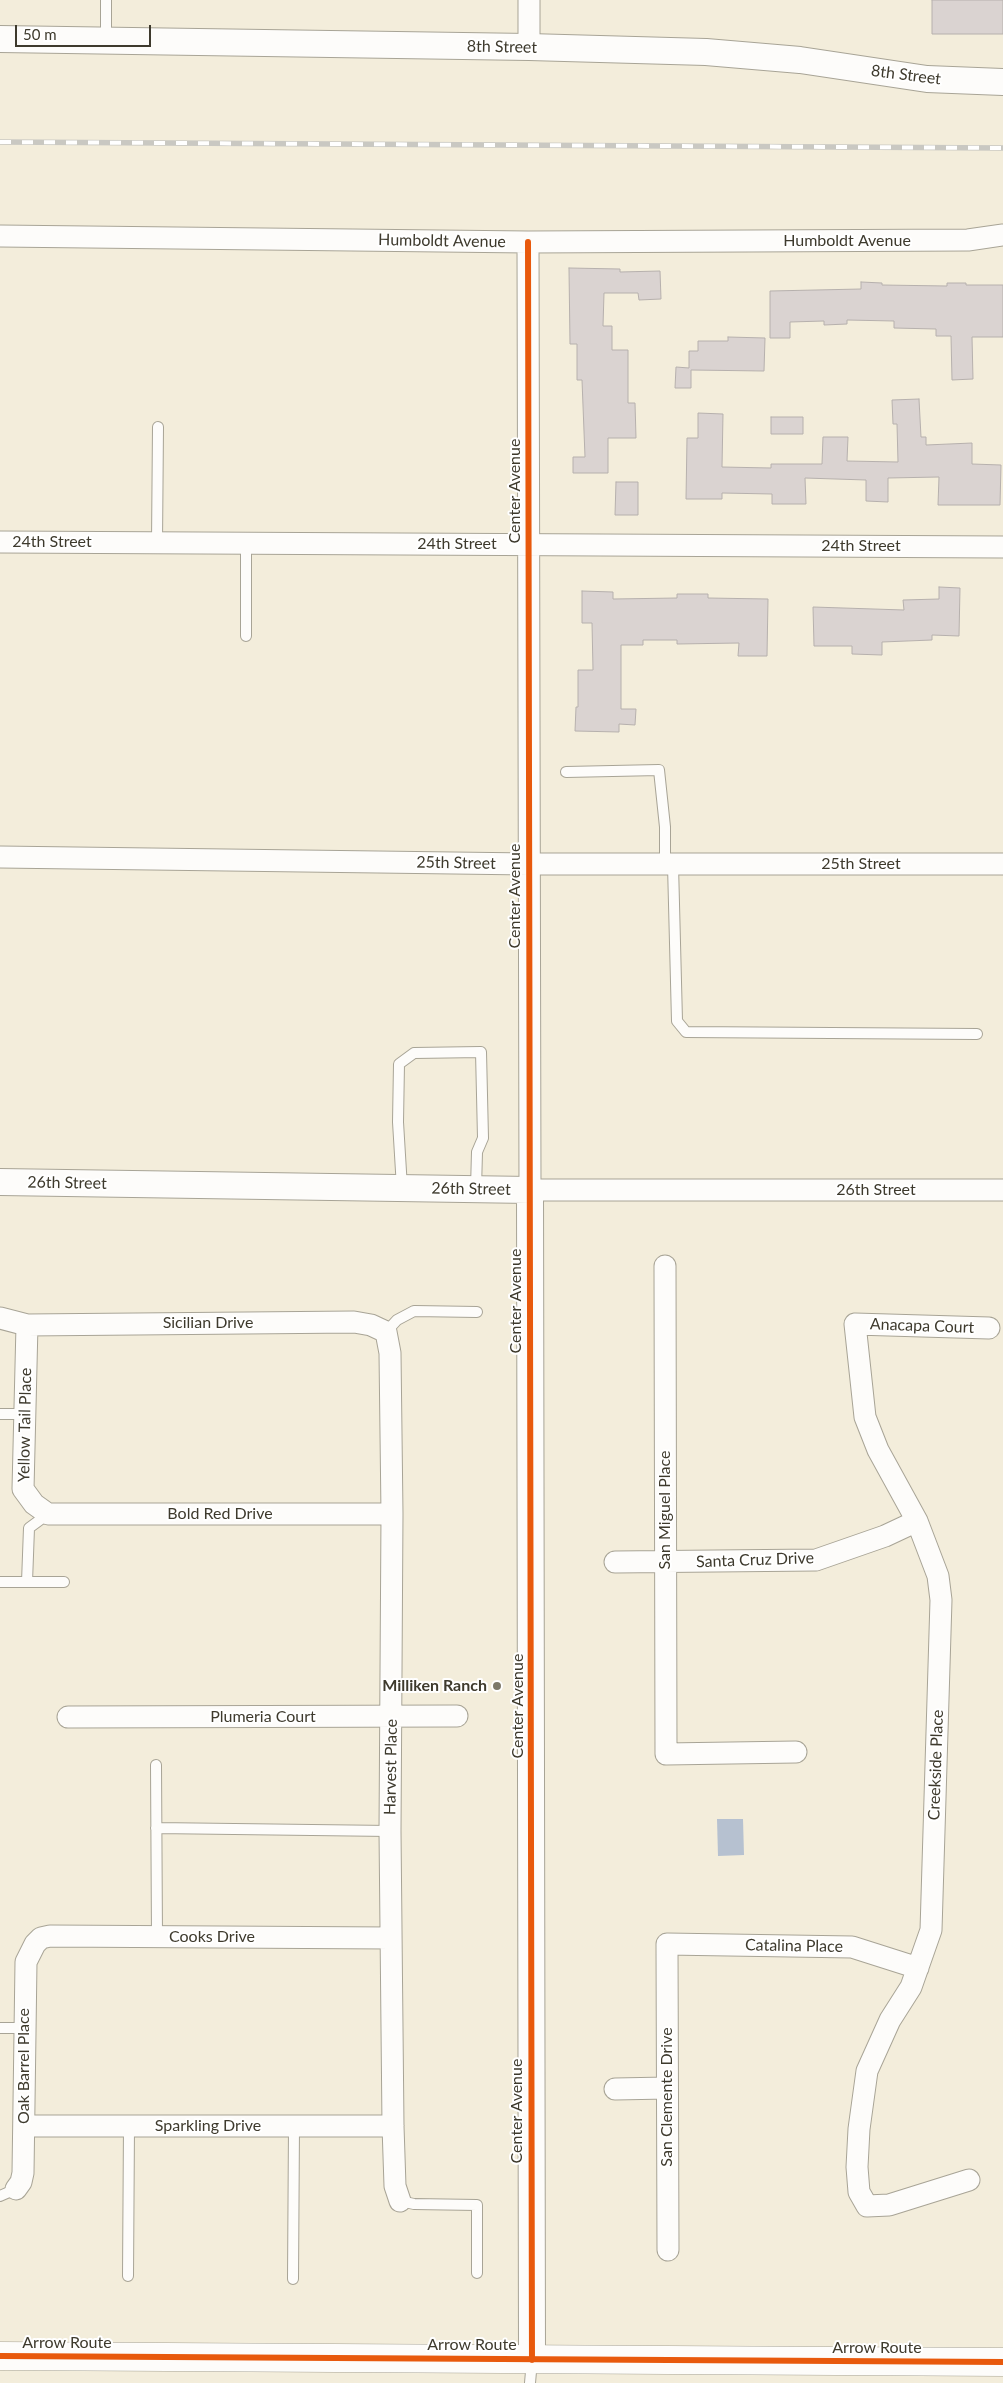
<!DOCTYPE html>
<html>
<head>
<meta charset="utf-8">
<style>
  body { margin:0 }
  #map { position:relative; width:1003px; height:2383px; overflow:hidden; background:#f3eddb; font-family:Lato,sans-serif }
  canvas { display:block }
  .scale { position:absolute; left:15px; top:25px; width:136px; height:22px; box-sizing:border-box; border:2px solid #3e3a2d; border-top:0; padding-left:6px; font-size:15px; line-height:18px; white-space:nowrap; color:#3e3a2d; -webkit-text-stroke:4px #fff; paint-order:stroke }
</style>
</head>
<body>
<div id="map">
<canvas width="1003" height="2383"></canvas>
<div class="scale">50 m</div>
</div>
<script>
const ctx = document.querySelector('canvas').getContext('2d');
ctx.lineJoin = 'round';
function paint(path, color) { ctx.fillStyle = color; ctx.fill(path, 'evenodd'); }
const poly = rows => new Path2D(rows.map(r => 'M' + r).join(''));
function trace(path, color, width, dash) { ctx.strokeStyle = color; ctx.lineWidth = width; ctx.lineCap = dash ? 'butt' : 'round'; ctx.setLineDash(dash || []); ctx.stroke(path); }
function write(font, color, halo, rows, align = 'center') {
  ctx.font = font + ' Lato,sans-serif'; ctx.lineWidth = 4; ctx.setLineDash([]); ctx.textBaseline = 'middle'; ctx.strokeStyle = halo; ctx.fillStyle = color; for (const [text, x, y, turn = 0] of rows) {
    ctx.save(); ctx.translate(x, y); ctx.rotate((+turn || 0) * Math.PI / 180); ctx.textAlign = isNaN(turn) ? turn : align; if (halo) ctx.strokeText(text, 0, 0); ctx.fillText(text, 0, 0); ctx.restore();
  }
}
paint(poly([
  [717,1819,743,1819,744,1855,718,1856]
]), '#b6c1d0');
const building = poly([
  [932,0,1003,0,1003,34,932,34,932,0],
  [569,268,620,269,620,272,660,271,661,299,639,300,638,293,604,293,603,326,612,326,612,350,628,350,628,403,635,403,636,438,608,438,608,473,573,473,573,457,585,457,582,380,577,380,577,344,570,344,569,268],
  [861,282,882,283,882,285,947,286,947,283,966,283,966,285,1003,285,1003,337,972,337,973,379,952,380,951,336,936,336,936,329,894,328,894,321,847,320,847,324,824,325,824,321,790,322,790,338,770,338,770,291,861,289,861,282],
  [728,337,765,338,764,371,691,370,691,388,675,388,676,367,689,368,689,351,698,351,698,341,728,341,728,337],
  [919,399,921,437,926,437,926,445,972,443,972,464,1001,465,1000,505,938,505,939,477,888,478,888,502,866,501,866,480,805,478,806,504,772,504,772,494,722,493,722,499,686,499,687,438,698,438,698,413,723,414,722,467,771,468,771,464,822,464,823,437,848,437,847,461,898,462,897,424,893,424,892,400,919,399],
  [771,417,803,417,803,434,771,434,771,417],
  [616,482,638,482,638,515,615,515,616,482],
  [939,587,960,588,959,636,932,635,932,640,882,642,882,655,852,654,852,646,814,646,813,607,904,610,903,600,939,599,939,587],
  [582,591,613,592,613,599,677,598,677,594,708,594,708,598,768,599,767,656,738,656,739,643,677,644,677,640,643,640,643,645,621,645,621,709,636,709,635,725,619,724,619,732,575,731,576,707,578,707,578,670,593,670,592,623,582,623,582,591]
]);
paint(building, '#dad3d1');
trace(building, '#b6b0ad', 1);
const service = poly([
  [106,40,106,0],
  [157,542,158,427],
  [246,543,246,636],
  [566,772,659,770,665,827,665,865],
  [673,865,677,1021,686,1032,977,1034],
  [402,1188,398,1122,399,1064,414,1053,481,1052,483,1138,477,1152,476,1188],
  [386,1332,397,1320,414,1311,477,1312],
  [0,1414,24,1414],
  [0,1582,64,1582],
  [27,1582,29,1528,48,1514],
  [156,1765,157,1937],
  [156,1828,390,1831],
  [0,2028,24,2028],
  [0,2196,16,2189],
  [400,2201,414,2204,477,2205,477,2273],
  [128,2276,129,2126],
  [293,2279,294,2126],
  [530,2383,532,2360]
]);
const minor = poly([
  [529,0,529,47],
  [0,236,528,242,968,240,1003,235],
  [528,242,530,1190,1003,1190],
  [0,542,1003,547],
  [0,857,529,864,1003,864],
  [665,1266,666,1754,796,1752],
  [0,1318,27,1325,354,1322,371,1325,386,1332,390,1353,392,1514,390,1831,393,2126,395,2186,400,2201],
  [27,1325,23,1489,34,1504,48,1514,392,1514],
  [615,1562,816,1560,885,1536,917,1521],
  [68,1717,457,1716],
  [615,2089,667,2088],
  [24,2126,393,2126],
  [969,2180,889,2205,867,2206,859,2192,857,2167,859,2129,867,2071,890,2020,911,1987,931,1930,941,1600,938,1576,917,1521,878,1450,865,1417,855,1324,989,1328],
  [16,2189,21,2182,23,2173,26,1962,35,1944,41,1938,50,1936,391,1938],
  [668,2250,667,1944,852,1947,918,1968]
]);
const tertiary = poly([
  [0,39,529,47,706,52,800,60,927,79,1003,82],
  [0,1182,530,1190,532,2360]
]);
const secondary = poly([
  [0,2356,1003,2362]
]);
trace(service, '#a8a496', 12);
trace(minor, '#a8a496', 23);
trace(tertiary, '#a8a496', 28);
trace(secondary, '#a8a496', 29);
trace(service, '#fdfcfa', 10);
trace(minor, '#fdfcfa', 21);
trace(tertiary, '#fdfcfa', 26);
trace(secondary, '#fdfcfa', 28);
const rail = poly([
  [0,142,1003,148]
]);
trace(rail, '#c9c8c2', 5.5);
trace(rail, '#fff', 4, [11]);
trace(poly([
  [528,242,532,2360],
  [0,2356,1003,2362]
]), '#e8590c', 6);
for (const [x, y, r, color] of [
  [497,1686,5,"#7d796a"]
]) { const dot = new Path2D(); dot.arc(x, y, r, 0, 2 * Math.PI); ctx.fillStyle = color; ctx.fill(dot); trace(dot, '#fff', 2); }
write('16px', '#3e3a2d', '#fff', [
  ["8th Street",502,47,1],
  ["8th Street",906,75,7],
  ["Humboldt Avenue",442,241,1],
  ["Humboldt Avenue",847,241],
  ["Center Avenue",515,491,-90],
  ["24th Street",52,542],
  ["24th Street",457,544],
  ["24th Street",861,546],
  ["25th Street",456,863,1],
  ["25th Street",861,864],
  ["Center Avenue",515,896,-90],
  ["26th Street",67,1183,1],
  ["26th Street",471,1189,1],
  ["26th Street",876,1190],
  ["Center Avenue",516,1301,-90],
  ["Sicilian Drive",208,1323],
  ["Anacapa Court",922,1326,2],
  ["Yellow Tail Place",25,1425,-89],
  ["San Miguel Place",665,1510,-90],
  ["Bold Red Drive",220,1514],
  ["Santa Cruz Drive",755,1560,-2],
  ["Center Avenue",518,1706,-90],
  ["Plumeria Court",263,1717],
  ["Creekside Place",936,1765,-88],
  ["Harvest Place",391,1767,-89],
  ["Cooks Drive",212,1937],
  ["Catalina Place",794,1946,1],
  ["Oak Barrel Place",24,2066,-90],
  ["San Clemente Drive",667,2097,-90],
  ["Center Avenue",517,2111,-90],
  ["Sparkling Drive",208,2126],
  ["Arrow Route",67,2343],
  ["Arrow Route",472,2345],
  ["Arrow Route",877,2348]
]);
write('bold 16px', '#3e3a2d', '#fff', [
  ["Milliken Ranch",487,1686]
], 'right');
</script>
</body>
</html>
